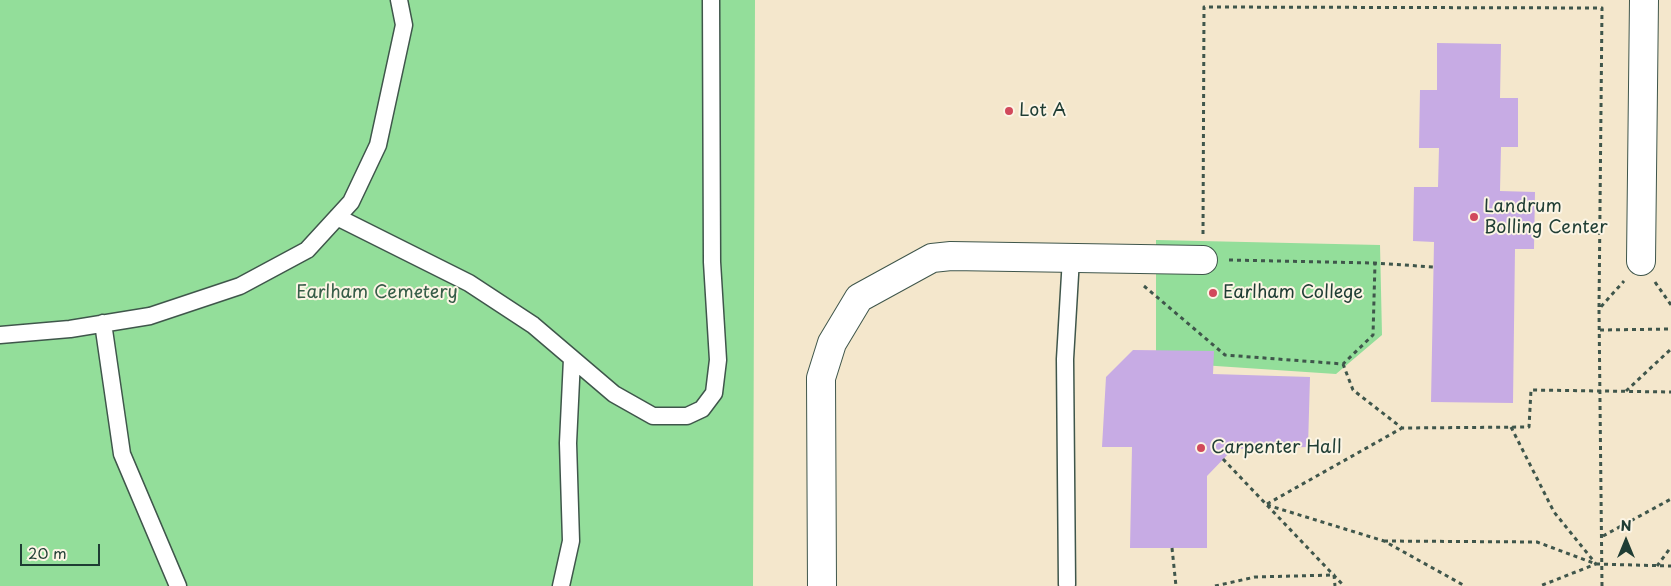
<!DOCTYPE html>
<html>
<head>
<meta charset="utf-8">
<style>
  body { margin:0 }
  #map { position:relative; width:1671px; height:586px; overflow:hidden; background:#f4e7cc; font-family:"Playpen Sans",sans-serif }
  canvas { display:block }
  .north { position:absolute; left:1601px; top:516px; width:50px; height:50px; -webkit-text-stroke:4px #fcf5e5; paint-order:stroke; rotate:0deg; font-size:14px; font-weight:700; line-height:20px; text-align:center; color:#1f3d34 }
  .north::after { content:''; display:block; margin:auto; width:18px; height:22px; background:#1f3d34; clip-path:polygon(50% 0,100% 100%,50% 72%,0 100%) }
  .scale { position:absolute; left:20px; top:544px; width:80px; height:22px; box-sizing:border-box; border:2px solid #1f3d34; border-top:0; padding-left:6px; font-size:15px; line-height:18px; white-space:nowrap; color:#1f3d34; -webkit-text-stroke:4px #fcf5e5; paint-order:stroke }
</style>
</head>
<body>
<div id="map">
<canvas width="1671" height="586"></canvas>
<div class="north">N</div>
<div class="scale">20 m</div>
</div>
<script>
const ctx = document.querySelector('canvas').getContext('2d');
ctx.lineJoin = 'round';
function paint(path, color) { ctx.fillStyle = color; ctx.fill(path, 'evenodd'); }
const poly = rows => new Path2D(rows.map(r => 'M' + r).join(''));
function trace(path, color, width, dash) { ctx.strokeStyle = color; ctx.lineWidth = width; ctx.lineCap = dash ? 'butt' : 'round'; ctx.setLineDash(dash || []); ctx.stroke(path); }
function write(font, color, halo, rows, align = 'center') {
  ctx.font = font + ' "Playpen Sans",sans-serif'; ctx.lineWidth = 4; ctx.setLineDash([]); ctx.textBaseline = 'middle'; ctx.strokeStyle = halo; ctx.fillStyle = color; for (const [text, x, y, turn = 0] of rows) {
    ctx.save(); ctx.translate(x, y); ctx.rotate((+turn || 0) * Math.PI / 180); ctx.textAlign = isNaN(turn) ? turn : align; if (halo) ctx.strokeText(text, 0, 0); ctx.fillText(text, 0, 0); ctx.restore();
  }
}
paint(poly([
  [0,0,755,0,753,586,0,586],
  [1156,240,1380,245,1382,335,1336,374,1156,362]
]), '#93de9a');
paint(poly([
  [1437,43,1501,44,1500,98,1518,98,1518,147,1501,147,1500,191,1535,192,1534,249,1515,249,1513,403,1431,402,1434,242,1413,241,1414,187,1438,187,1439,148,1419,148,1420,90,1437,90],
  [1133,350,1214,351,1213,374,1310,377,1308,447,1233,449,1207,476,1207,548,1130,548,1132,447,1102,447,1106,377]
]), '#c7abe4');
const service = poly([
  [337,217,469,283,533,325,614,394,653,416,687,416,702,409,714,393,718,360,712,262,711,0],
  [103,323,122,454,178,586],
  [0,335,70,329,150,316,240,286,307,250,351,202,378,145,404,25,399,0],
  [1067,584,1065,359,1071,258],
  [561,586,571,541,568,443,572,359]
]);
const minor = poly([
  [1641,261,1644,0],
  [822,586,821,378,832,343,859,298,932,258,951,256,1203,260]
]);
trace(service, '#3f564b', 19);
trace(minor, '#3f564b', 30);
trace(poly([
  [1203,234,1204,7,1602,8,1599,309],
  [1229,260,1375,263,1433,267],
  [1655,282,1671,305],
  [1144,286,1225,355,1343,364,1373,335,1375,263],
  [1600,330,1671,329],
  [1343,364,1353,390,1402,428,1529,427,1531,390,1671,392],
  [1626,391,1671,349],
  [1511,427,1554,512,1596,564,1540,586],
  [1223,459,1344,586],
  [1267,504,1402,428],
  [1267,505,1384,541,1465,586],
  [1603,536,1671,499],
  [1384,541,1537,542,1596,564,1671,566],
  [1172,548,1176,586],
  [1657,566,1671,547],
  [1215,586,1255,577,1334,575,1335,586],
  [1602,586,1599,309,1624,281]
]), '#3f564b', 3, [4, 4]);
trace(service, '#fff', 16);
trace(minor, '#fff', 28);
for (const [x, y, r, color] of [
  [1009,111,5,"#d1495b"],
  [1474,217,5,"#d1495b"],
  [1213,293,5,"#d1495b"],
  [1201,448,5,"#d1495b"]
]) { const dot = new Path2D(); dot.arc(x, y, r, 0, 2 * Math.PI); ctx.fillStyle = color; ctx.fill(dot); trace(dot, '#fcf5e5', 2); }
write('18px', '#1f3d34', '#fcf5e5', [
  ["Lot A",1019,111],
  ["Landrum",1484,207],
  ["Bolling Center",1484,228],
  ["Earlham College",1223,293],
  ["Carpenter Hall",1211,448]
], 'left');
write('18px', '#365d48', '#fcf5e5', [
  ["Earlham Cemetery",377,293]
]);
</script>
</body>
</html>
